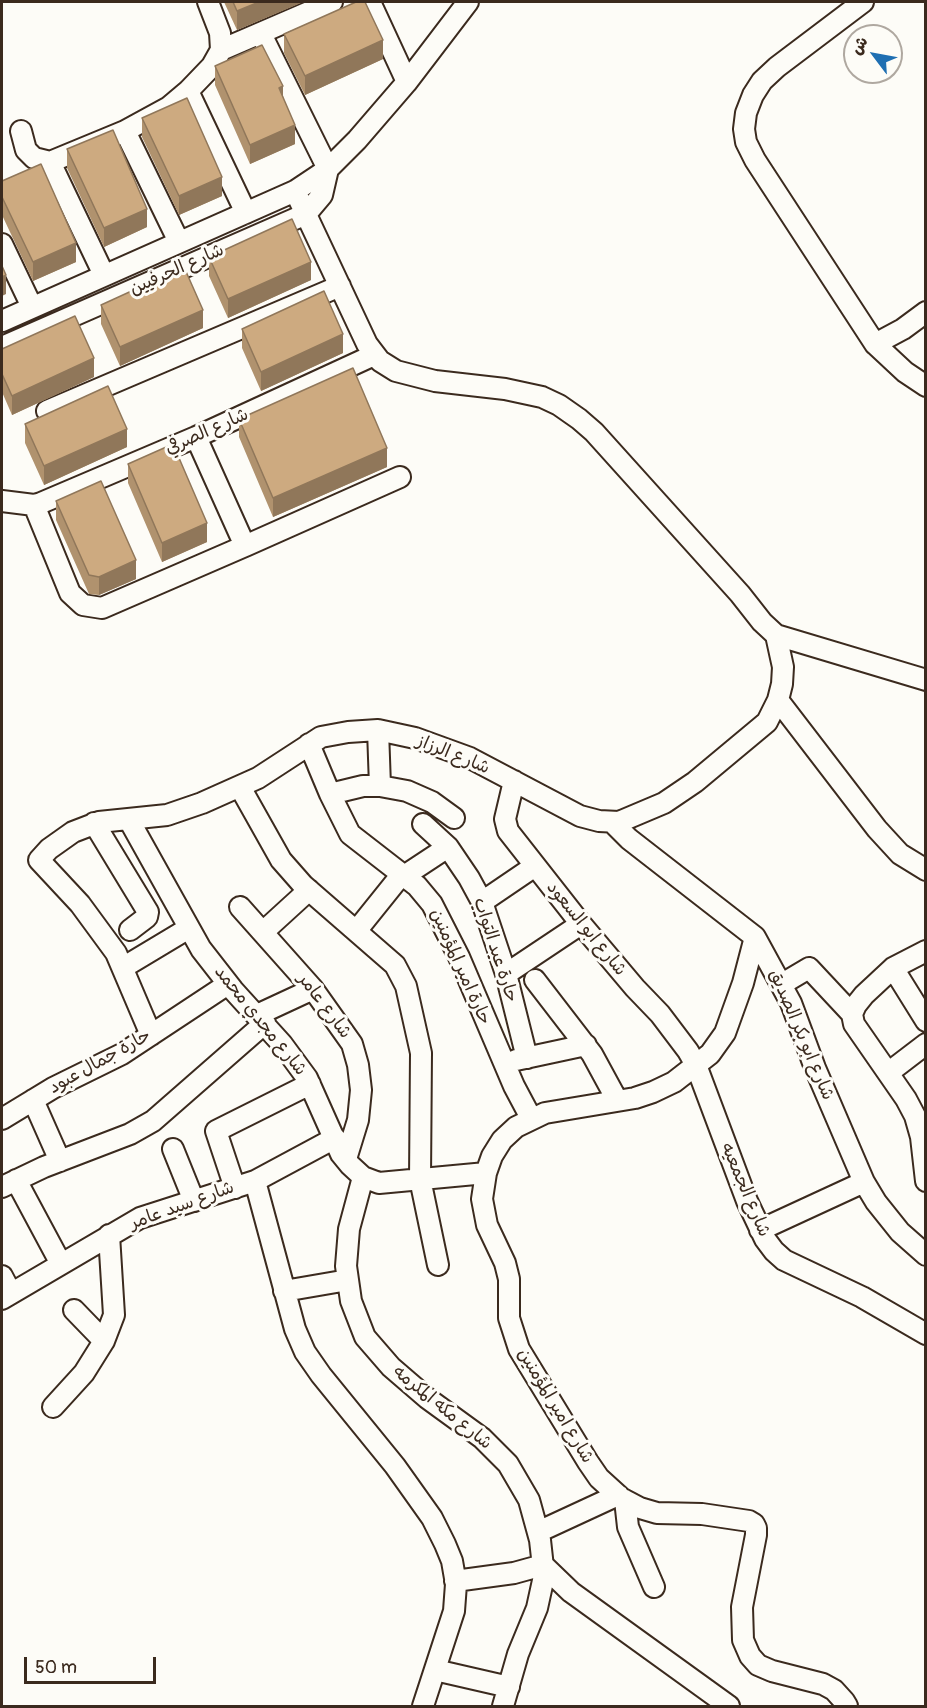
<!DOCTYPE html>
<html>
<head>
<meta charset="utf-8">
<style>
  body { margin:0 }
  #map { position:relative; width:927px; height:1708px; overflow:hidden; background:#fdfcf7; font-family:Pangolin,"Playpen Sans Arabic",sans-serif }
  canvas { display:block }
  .frame { position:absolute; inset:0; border:3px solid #3b2a1e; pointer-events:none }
  .north { position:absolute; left:843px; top:24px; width:60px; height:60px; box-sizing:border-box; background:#fdfcf7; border:2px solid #afa8a0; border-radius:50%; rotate:302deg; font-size:16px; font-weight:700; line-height:24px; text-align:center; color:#3b2a1e }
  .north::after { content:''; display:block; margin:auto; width:21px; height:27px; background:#1f6fb2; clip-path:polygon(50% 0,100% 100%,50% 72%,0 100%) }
  .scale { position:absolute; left:24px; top:1657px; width:132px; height:27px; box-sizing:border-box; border:3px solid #3b2a1e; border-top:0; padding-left:8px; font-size:18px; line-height:21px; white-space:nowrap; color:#3b2a1e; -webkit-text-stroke:4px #fdfcf7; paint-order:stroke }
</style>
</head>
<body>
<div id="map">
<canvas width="927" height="1708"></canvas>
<div class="frame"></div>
<div class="north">ش</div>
<div class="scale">50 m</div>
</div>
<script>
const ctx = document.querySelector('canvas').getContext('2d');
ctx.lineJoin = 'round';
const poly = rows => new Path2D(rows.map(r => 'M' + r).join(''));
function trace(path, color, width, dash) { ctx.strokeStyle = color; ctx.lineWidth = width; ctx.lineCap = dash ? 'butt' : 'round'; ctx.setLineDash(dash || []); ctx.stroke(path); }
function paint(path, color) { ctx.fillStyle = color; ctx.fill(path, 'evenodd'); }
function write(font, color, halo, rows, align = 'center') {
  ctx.font = font + ' Pangolin,"Playpen Sans Arabic",sans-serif'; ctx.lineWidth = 6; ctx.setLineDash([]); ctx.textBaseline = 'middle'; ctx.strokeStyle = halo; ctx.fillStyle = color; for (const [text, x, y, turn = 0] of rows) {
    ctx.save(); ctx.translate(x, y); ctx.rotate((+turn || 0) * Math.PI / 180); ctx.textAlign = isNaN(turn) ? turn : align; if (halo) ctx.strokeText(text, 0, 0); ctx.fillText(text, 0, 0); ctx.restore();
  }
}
const minor = poly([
  [370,2,407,82],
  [863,2,777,67,762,81,753,95,746,113,744,129,746,142,755,160,875,344,905,372,926,386],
  [261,34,328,169],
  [221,50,332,2],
  [188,91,246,213],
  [21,131,26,150,34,158,50,162,125,131,169,107,188,91,212,66,221,50,220,33,208,2],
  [125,131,179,242],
  [50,162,104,275],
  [295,191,367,344,380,361,396,371,435,381,505,389,542,397,559,405,579,419,594,432,740,594,762,622,776,635,926,680],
  [2,244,32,307],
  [2,321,295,191,328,169,357,140,407,82,468,2],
  [875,344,903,329,926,312],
  [2,347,306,214,322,195,328,169],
  [47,411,340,286],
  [2,501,34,505,41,503,196,437,374,355],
  [34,505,70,593,83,605,102,608,245,546,196,437],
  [245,546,400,477],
  [778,700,877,829,900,854,926,870],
  [378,730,380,786],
  [309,744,330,794,350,834,417,886,432,904,459,957,514,1086,531,1118],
  [514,781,505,819,508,831,581,924,635,988,660,1014,688,1051,696,1065,747,1201,765,1239,774,1251,784,1260,862,1297,926,1334],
  [240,787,281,860,303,885,395,965,406,986,421,1053,420,1179,438,1265],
  [330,794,363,786,380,786,407,791,432,802,454,818],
  [129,820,201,949,233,990,282,1044,307,1078,341,1154,350,1165,363,1177,379,1183,486,1173],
  [612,822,629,839,755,937,791,1003,815,1068,864,1182,876,1202,900,1232,926,1255],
  [94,823,148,912,147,917,130,930],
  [423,824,448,847,469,878,482,902,506,974,527,1058],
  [404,876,448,847],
  [482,902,535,866],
  [240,907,313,989,352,1044,358,1065,361,1090,358,1120,346,1159],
  [357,930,402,874],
  [263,932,309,890],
  [755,937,743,983,725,1033,710,1054,674,1082,653,1092,635,1098,545,1113,516,1127,502,1140,492,1156,486,1173,482,1199,487,1225,505,1263,509,1279,509,1318,519,1349,588,1462,599,1478,621,1498,640,1508,657,1513,702,1514,749,1521,754,1524,756,1528,756,1535,742,1607,743,1640,750,1656,758,1665,772,1671,823,1684,834,1690,844,1701,847,1706],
  [926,951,893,968,864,995,856,1005,852,1014,854,1024,906,1099,915,1116,921,1137,926,1181],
  [124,967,189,928],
  [893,968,926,1021],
  [506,974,581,924],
  [535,980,592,1054,617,1100],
  [782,984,809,968,852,1014],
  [257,1015,313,989],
  [151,1035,116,953,80,904,39,860,49,849,73,832,99,822,167,815,202,803,258,778,321,737,348,732,378,730,415,738,470,758,580,816,599,821,619,822,664,803,695,782,767,722,778,700,782,684,783,667,776,635],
  [516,1060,586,1045],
  [888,1073,926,1044],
  [33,1100,60,1161],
  [2,1119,53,1088,122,1054,228,984],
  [173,1149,194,1201],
  [363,1177,349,1229,346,1266,351,1301,365,1337,391,1367,427,1398,482,1438,508,1464,529,1500,540,1540,544,1576,537,1608,518,1654,503,1706],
  [16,1180,61,1264],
  [255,1181,295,1329,305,1352,321,1375,395,1466,432,1518,445,1544,452,1561,456,1584,454,1611,423,1706],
  [2,1187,44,1167,130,1134,153,1121,265,1023],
  [235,1188,216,1131,310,1084],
  [760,1230,864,1182],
  [2,1276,11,1293],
  [284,1291,348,1280],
  [2,1299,140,1218,255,1181,335,1138],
  [74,1310,104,1341],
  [53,1407,84,1373,104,1341,114,1315,109,1235],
  [625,1500,628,1527,654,1587],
  [538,1532,618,1495],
  [455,1581,514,1573,543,1565,571,1592,729,1706],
  [435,1670,509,1687]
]);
trace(minor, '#3b2a1e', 24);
trace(minor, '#fdfcf7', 20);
paint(poly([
  [224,2,303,2,237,30],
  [284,34,383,59,305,95,284,53],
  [215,66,283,96,295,144,250,164,215,85],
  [142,118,222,196,179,215,142,137],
  [67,149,147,227,104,247,67,168],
  [2,181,76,262,33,281,2,215],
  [209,257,311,280,228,318,209,276],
  [101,305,203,328,120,366,101,324],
  [242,329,343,353,261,391,242,348],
  [2,349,94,377,12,415,2,392],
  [239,419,387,467,273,517,239,437],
  [25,424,127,447,44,485,25,443],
  [128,464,207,542,162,562,128,483],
  [56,501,136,579,99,595,89,594,56,520]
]), '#b0926e');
paint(poly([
  [259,2,303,2,237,30,237,11],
  [383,40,383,59,305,95,305,76],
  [283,86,283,105,279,88],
  [295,125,295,144,250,164,250,145],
  [222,177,222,196,179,215,179,196],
  [147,209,147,227,104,247,104,228],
  [76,243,76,262,33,281,33,262],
  [311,262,311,280,228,318,228,299],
  [6,275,6,294,2,296,2,277],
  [203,310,203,328,120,366,120,347],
  [343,334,343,353,261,391,261,372],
  [94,358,94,377,12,415,12,396],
  [127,429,127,447,44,485,44,466],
  [387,448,387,467,273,517,273,498],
  [207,523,207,542,162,562,162,543],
  [136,560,136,579,99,595,99,577]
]), '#90775a');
const building = poly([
  [233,2,259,2,237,11,233,2],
  [356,2,365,2,383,40,305,76,284,34,356,2],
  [262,45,283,86,279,88,295,125,250,145,215,66,262,45],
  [187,98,222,177,179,196,142,118,187,98],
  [113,130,147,209,104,228,67,149,113,130],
  [41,164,76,243,33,262,2,197,2,181,41,164],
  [292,219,311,262,228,299,209,257,292,219],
  [2,266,6,275,2,277,2,266],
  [184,267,203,310,120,347,101,305,184,267],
  [324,291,343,334,261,372,242,329,324,291],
  [75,316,94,358,12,396,2,374,2,349,75,316],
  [353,368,387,448,273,498,239,419,353,368],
  [108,386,127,429,44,466,25,424,108,386],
  [173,444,207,523,162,543,128,464,173,444],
  [101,481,136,560,99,577,89,575,56,501,101,481]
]);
paint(building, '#cdaa80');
trace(building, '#90775a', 1.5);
write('18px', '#3b2a1e', '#fdfcf7', [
  ["شارع الحرفيين",177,270,-24],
  ["شارع الصرفي",207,432,-24],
  ["شارع الرزاز",453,755,22],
  ["شارع ابو السعود",586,929,51],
  ["حارة عبد التواب",495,950,72],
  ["حارة امير المؤمنين",460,967,66],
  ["شارع عامر",324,1006,53],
  ["شارع مجدي محمد",260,1021,51],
  ["شارع ابو بكر الصديق",801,1035,67],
  ["حارة جمال عبود",100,1062,-29],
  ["شارع الجمعيه",745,1190,67],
  ["شارع سيد عامر",182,1206,-20],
  ["شارع امير المؤمنين",555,1406,59],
  ["شارع مكه المكرمه",442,1408,39]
]);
</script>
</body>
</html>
